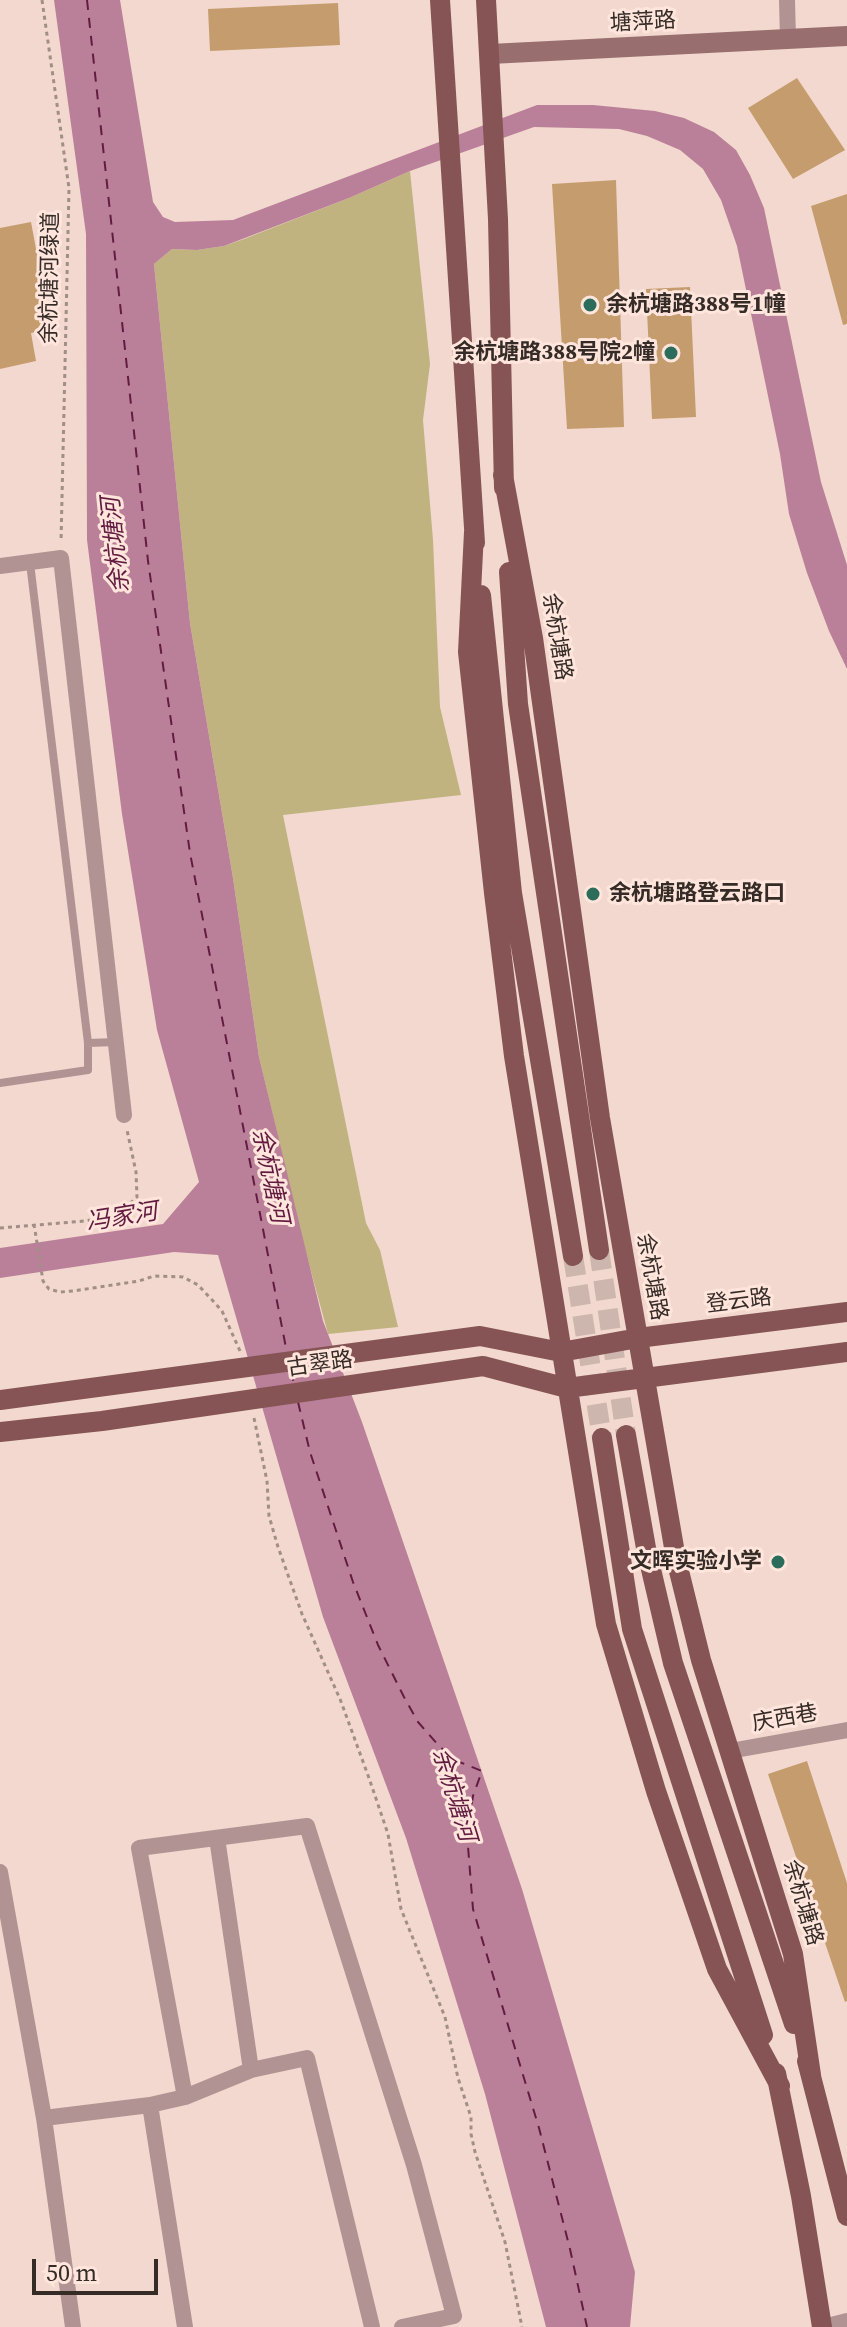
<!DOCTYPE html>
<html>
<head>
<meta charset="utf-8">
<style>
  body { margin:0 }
  #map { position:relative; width:847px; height:2327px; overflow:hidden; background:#f2d8ce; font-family:"Source Serif 4",serif }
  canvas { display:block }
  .scale { position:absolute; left:32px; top:2259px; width:126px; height:36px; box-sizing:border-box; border:4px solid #352c28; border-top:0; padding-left:10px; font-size:24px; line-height:28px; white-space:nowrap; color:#352c28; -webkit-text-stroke:6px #ffe5db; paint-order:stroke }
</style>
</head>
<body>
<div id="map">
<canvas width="847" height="2327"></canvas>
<div class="scale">50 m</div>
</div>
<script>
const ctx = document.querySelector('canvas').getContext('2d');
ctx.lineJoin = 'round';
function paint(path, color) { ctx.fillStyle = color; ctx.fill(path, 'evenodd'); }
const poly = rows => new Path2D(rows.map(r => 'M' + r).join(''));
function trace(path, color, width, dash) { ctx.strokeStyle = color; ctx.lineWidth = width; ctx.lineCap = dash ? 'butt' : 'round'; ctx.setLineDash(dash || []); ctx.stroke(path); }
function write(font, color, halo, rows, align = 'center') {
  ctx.font = font + ' "Source Serif 4","Noto Sans SC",serif'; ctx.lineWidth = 6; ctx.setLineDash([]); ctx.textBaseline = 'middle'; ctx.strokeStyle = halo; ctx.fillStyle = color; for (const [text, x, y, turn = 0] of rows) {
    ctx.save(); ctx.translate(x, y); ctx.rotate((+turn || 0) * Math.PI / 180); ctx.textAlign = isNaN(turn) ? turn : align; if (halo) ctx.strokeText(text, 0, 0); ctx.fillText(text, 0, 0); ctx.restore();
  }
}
paint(poly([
  [410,171,430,364,423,420,433,540,440,707,461,795,283,815,366,1223,380,1250,398,1327,328,1334,302,1238,259,1057,233,878,190,623,154,264,172,249,197,250,224,246,244,239,349,198]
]), '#c0b37f');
paint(poly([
  [54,0,120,0,153,202,163,217,175,222,233,220,537,105,593,105,655,111,684,118,714,132,736,150,750,175,764,208,821,482,847,565,847,669,829,631,807,573,789,514,780,454,737,246,721,200,703,169,680,150,647,136,619,129,534,127,410,171,349,198,224,246,197,250,172,249,154,264,190,623,233,878,259,1057,323,1321,362,1422,522,1889,635,2272,630,2327,546,2327,485,2094,406,1838,323,1617,218,1255,174,1252,0,1278,0,1248,163,1224,199,1182,157,1030,122,814,87,540,86,234]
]), '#bb8099');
trace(poly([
  [87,0,148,561,190,853,287,1353],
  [291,1371,294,1384],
  [298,1402,310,1452,353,1582,378,1645,404,1697,418,1722,440,1747,457,1761,482,1771,473,1796,467,1834,473,1909,539,2128,570,2249,587,2327]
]), '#631c41', 2, [10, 8]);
paint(poly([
  [338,3,340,45,210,51,208,9],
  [797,78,845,150,793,179,748,108],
  [616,180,624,427,567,429,552,184],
  [847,194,847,324,843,325,811,206],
  [31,222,51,329,31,333,36,361,0,369,0,228],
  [690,287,696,417,652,419,646,289],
  [807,1761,847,1883,847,2001,845,2002,768,1774]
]), '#c59c6e');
trace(poly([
  [599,1250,626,1435],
  [573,1256,602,1438]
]), '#ccb6ad', 20, [20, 10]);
trace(poly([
  [42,0,69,188,61,542],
  [34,1224,43,1281,49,1289,60,1292,73,1291,139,1281,154,1276,183,1277,198,1285,215,1303,222,1311,240,1351],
  [0,1228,85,1221,117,1216,137,1197,136,1172,127,1130],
  [254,1418,267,1481,269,1516,278,1547,302,1614,340,1699,369,1778,388,1834,401,1909,445,2017,458,2078,471,2117,471,2134,475,2152,505,2242,522,2327]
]), '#a18e87', 3, [4, 4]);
trace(poly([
  [30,563,88,1043,116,1042],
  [0,1083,88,1070,88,1043]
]), '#b19393', 8);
trace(poly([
  [787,0,788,39],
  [0,566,61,558,124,1115],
  [730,1751,847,1730],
  [217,1838,251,2070,307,2058,372,2327],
  [0,1872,44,2118,73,2327],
  [185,2097,139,1848,307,1826,414,2165,454,2316,402,2327],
  [150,2105,185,2327],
  [44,2118,150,2105,185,2097,251,2070],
  [823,2327,847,2321]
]), '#b19393', 16);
trace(poly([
  [490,54,847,36]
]), '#996e6f', 20);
trace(poly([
  [440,0,475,543],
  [486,0,498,219,504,488],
  [503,475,533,638,600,1118,676,1559,701,1660,793,1954,811,2075],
  [474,532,468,652,494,893,514,1056,606,1624,656,1791,717,1969,780,2086],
  [509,572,518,704,599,1250],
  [481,595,512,893,573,1256],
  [0,1400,480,1336,561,1352,638,1338,847,1312],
  [0,1432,102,1421,483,1366,567,1388,847,1352],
  [626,1435,646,1548,673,1663,794,2024],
  [602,1438,632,1629,763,2035],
  [807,2061,847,2216],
  [776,2073,801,2196,822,2327]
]), '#865455', 20);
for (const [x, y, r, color] of [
  [590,305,8,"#2b6c5a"],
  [671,353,8,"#2b6c5a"],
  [593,894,8,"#2b6c5a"],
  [778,1562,8,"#2b6c5a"]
]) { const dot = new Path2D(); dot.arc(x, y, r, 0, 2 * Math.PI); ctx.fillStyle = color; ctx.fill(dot); trace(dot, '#ffe5db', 3); }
write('22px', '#352c28', '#ffe5db', [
  ["塘萍路",643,23,-3],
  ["余杭塘河绿道",51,278,-89],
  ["余杭塘路",556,637,81],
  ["余杭塘路",651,1277,80],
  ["登云路",739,1302,-7],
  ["古翠路",320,1365,-8],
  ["庆西巷",785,1719,-10],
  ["余杭塘路",802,1903,73]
]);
write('bold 22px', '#352c28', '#ffe5db', [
  ["余杭塘路388号1幢",606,305],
  ["余杭塘路388号院2幢",655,353,"right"],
  ["余杭塘路登云路口",609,894],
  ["文晖实验小学",762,1562,"right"]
], 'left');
write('italic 24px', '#631c41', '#ffe5db', [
  ["余杭塘河",117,545,-96],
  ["余杭塘河",269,1176,78],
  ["冯家河",122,1218,-9],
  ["余杭塘河",453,1795,73]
]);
</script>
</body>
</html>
